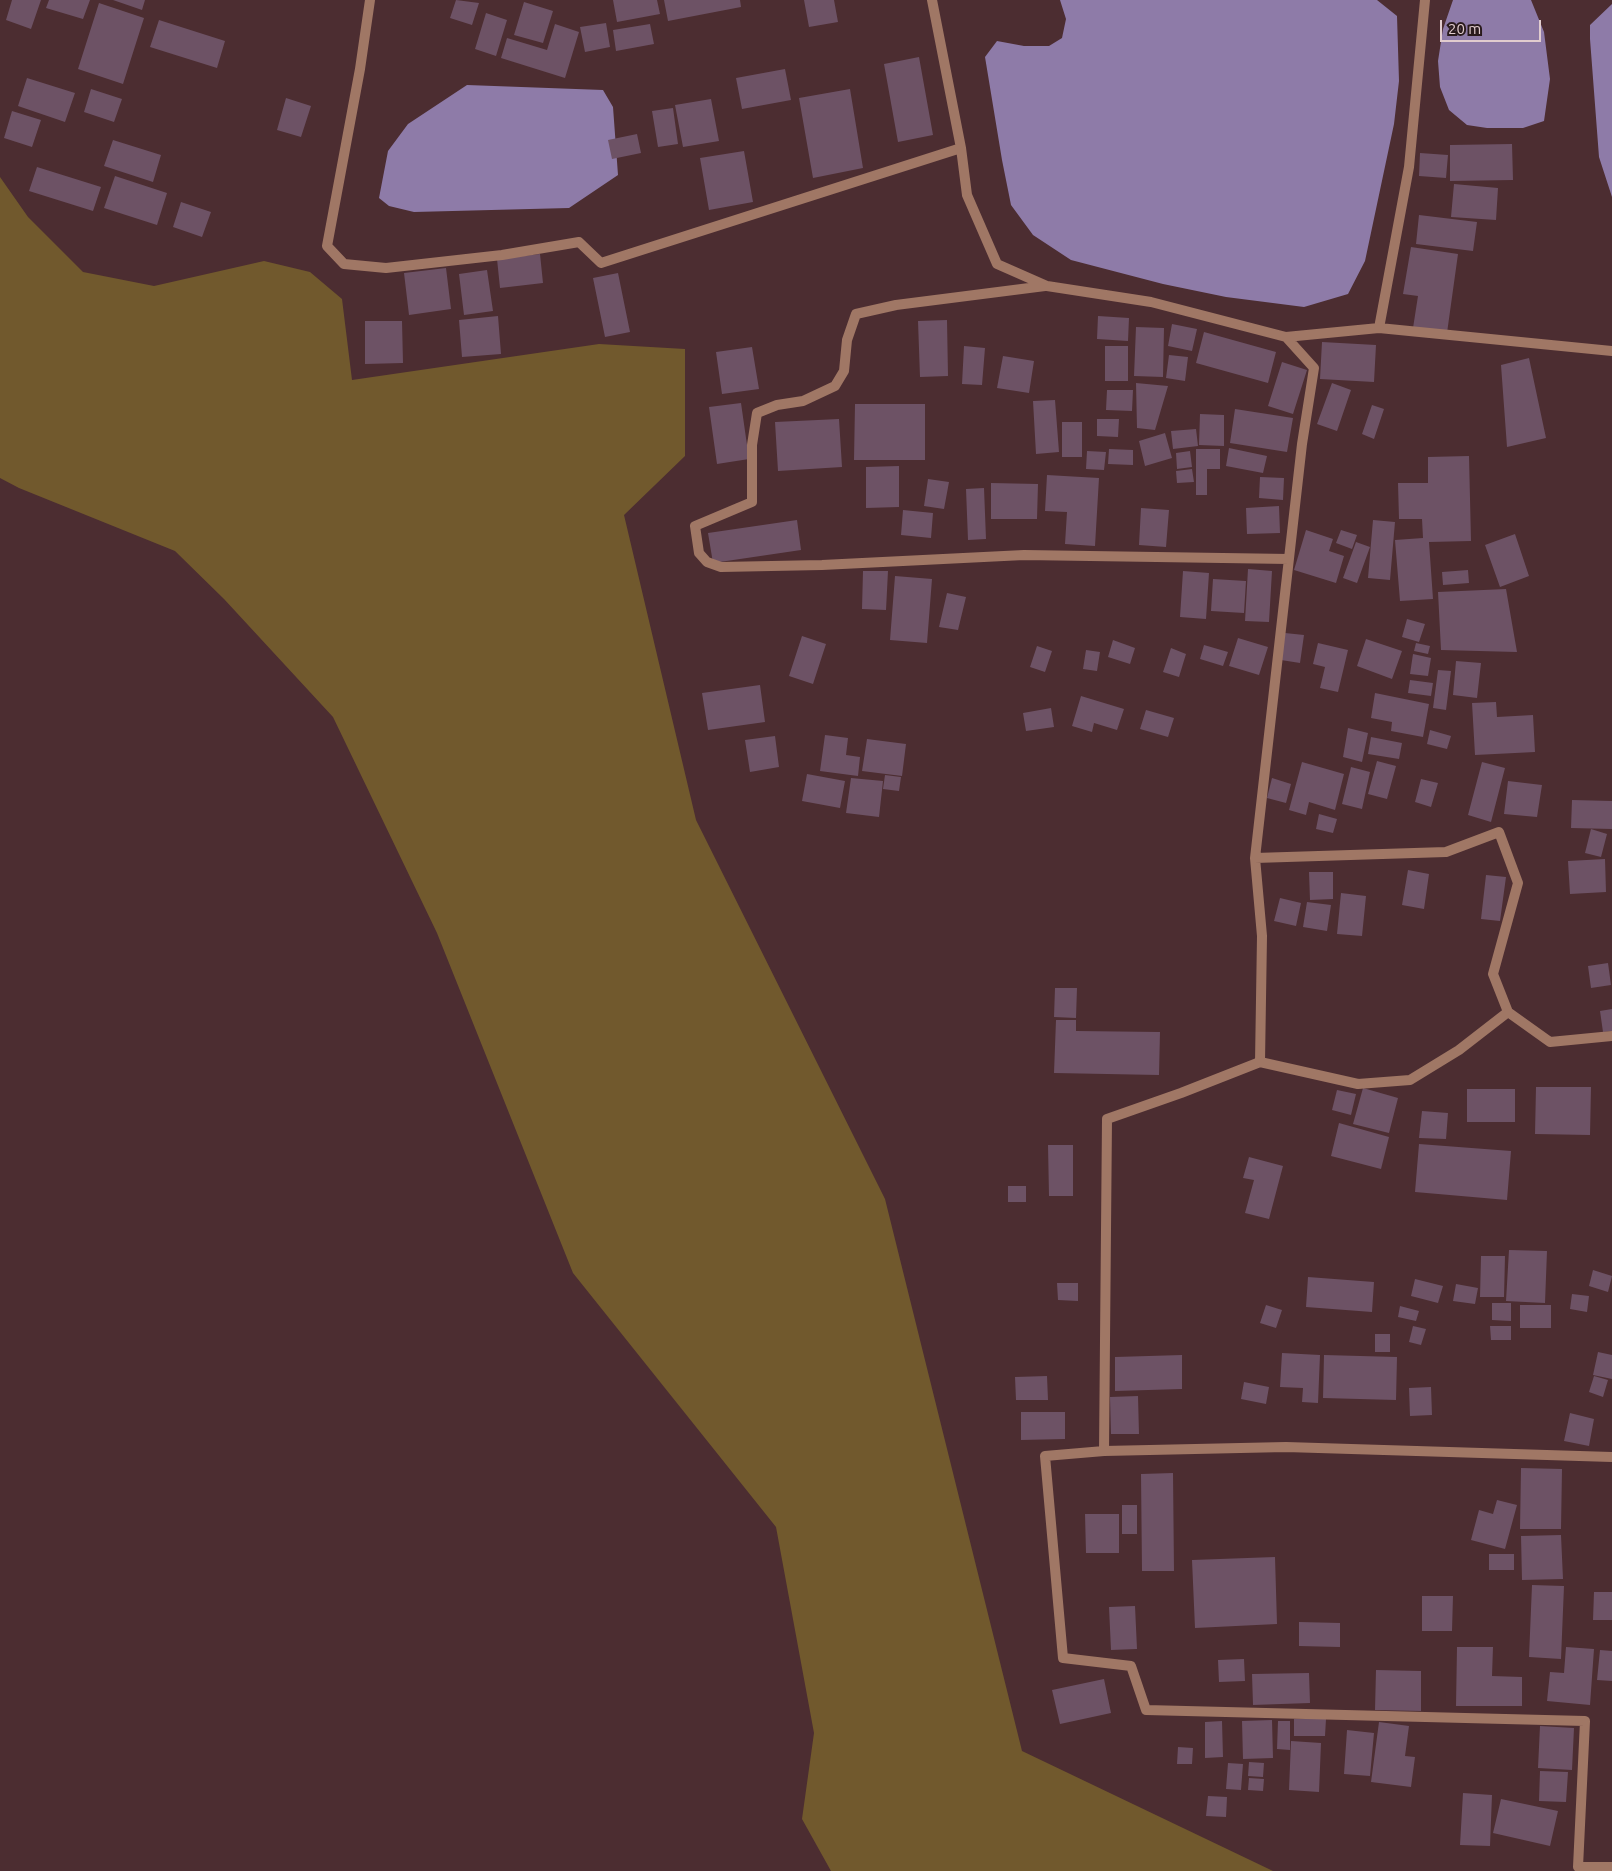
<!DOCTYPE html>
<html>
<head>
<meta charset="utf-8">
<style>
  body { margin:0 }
  #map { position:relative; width:1612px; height:1871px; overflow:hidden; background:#4c2d31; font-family:Ubuntu,sans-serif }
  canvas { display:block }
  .scale { position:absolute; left:1440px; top:20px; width:101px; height:22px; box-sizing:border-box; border:2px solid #e1ccce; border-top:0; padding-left:6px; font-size:15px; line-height:18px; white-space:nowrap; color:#e1ccce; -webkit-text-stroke:4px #291a1c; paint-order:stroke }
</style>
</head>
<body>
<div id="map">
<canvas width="1612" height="1871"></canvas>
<div class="scale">20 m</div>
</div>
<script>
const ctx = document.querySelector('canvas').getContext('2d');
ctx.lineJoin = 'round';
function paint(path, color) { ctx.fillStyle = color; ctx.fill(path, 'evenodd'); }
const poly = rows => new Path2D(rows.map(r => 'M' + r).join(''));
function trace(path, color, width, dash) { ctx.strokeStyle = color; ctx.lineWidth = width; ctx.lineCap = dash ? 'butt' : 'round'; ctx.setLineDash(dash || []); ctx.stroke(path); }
paint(poly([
  [0,177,28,217,83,272,154,286,264,261,310,272,342,299,352,380,599,344,685,349,685,456,624,515,696,820,885,1199,1022,1751,1273,1871,831,1871,802,1819,814,1733,776,1527,573,1273,437,933,333,717,224,599,175,551,19,488,0,478]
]), '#71592d');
paint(poly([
  [1060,0,1377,0,1397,16,1399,81,1394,124,1365,261,1348,294,1304,307,1226,297,1163,284,1071,260,1033,235,1011,205,1002,160,985,57,997,41,1024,46,1049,46,1062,38,1066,19],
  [1453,0,1531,0,1544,32,1550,79,1544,121,1523,128,1487,128,1467,125,1449,110,1440,87,1438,61,1443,29],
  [1612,4,1612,197,1599,157,1590,39,1590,25],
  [467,85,603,90,613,107,618,175,569,208,414,212,389,206,379,198,388,151,408,124]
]), '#8e7ba8');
paint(poly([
  [12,0,41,0,31,29,6,20],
  [49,0,90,0,83,19,46,8],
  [113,0,145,0,142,10],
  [456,0,479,3,472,25,450,18],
  [613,0,657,0,660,14,617,22],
  [664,0,740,0,741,7,668,21],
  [804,0,834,0,838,22,809,27],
  [524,2,553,11,543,43,514,35],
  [99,3,144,18,123,84,78,69],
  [486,13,507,20,496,56,475,49],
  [159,20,225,41,217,68,150,47],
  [606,23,610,47,585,52,580,27],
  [555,24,579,32,565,78,501,58,507,38,547,50],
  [650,24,654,44,616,51,613,30],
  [919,57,933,135,898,142,884,64],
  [785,69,791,100,742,109,736,78],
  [27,78,75,93,65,122,18,106],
  [91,89,122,99,114,122,84,112],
  [850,89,863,168,813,178,799,98],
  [286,98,311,106,301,137,277,130],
  [711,99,719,141,683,147,675,105],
  [673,108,678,144,658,147,652,111],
  [12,111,41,120,32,147,4,138],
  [637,134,641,153,612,159,608,140],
  [113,140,161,155,153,182,104,166],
  [1512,144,1513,180,1450,181,1450,145],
  [744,151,753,202,709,210,700,158],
  [1420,153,1448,155,1446,178,1419,176],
  [37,167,101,187,93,211,29,191],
  [115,176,167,193,157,225,104,208],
  [1454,184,1498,188,1496,220,1451,217],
  [181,202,211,212,202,237,173,227],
  [1419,215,1477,222,1473,251,1416,244],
  [1411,247,1458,254,1447,333,1413,328,1418,296,1403,294],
  [540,254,543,283,500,288,497,259],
  [446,268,451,309,409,315,404,273],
  [487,270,493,311,464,315,459,274],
  [618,273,630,332,605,337,593,278],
  [498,316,501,354,462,357,459,320],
  [1098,316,1129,318,1128,341,1097,339],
  [947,320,948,376,920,377,918,321],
  [365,321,402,321,403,363,365,364],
  [1172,324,1197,329,1192,351,1168,346],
  [1136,327,1164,328,1163,377,1134,376],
  [1204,332,1276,352,1268,383,1196,363],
  [1322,342,1376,345,1374,382,1320,379],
  [964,346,985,348,982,385,962,384],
  [1105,346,1128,346,1128,381,1105,381],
  [752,347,759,389,722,394,716,352],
  [1169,355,1188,357,1185,381,1166,378],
  [1003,356,1034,361,1029,393,997,388],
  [1529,358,1546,438,1507,447,1501,365],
  [1282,362,1307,370,1293,414,1268,406],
  [1136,383,1168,386,1155,430,1137,428],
  [1332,383,1351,390,1337,431,1317,424],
  [1107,390,1133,390,1132,411,1106,410],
  [1055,400,1059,452,1036,454,1033,401],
  [741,403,749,459,717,464,709,407],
  [855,404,925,404,925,460,854,460],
  [1372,405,1384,409,1374,439,1362,434],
  [1235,409,1293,418,1287,452,1230,443],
  [1200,414,1224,415,1224,446,1199,445],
  [839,419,842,467,778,471,775,422],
  [1097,419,1119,419,1118,437,1097,436],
  [1062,422,1082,422,1082,457,1062,457],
  [1196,429,1198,446,1173,449,1171,431],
  [1165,433,1172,458,1145,466,1139,441],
  [1229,448,1267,456,1263,473,1226,466],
  [1109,449,1133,450,1133,465,1108,464],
  [1196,449,1220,449,1220,469,1207,469,1207,495,1196,495],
  [1087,451,1106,452,1104,470,1086,469],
  [1190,451,1192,467,1177,469,1176,453],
  [1469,456,1471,541,1429,542,1433,599,1400,601,1395,540,1423,538,1422,519,1399,519,1398,483,1428,483,1428,457],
  [899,466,899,507,866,508,866,467],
  [1192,469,1194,482,1177,483,1176,471],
  [1047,475,1099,478,1095,546,1065,544,1067,512,1045,511],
  [1260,477,1284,478,1283,500,1259,498],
  [928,479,949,482,944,509,924,506],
  [991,483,1038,484,1037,519,991,519],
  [984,488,986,539,968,540,966,489],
  [1279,506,1280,533,1247,534,1246,508],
  [1141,508,1169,510,1166,547,1139,545],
  [903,510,933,513,931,538,901,535],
  [797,520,801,550,713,563,708,533],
  [1373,520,1395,522,1390,580,1368,578],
  [1306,530,1333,539,1329,551,1344,556,1336,583,1294,570],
  [1341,530,1357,535,1352,549,1336,543],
  [1515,534,1529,576,1500,587,1485,545],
  [1356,542,1370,547,1357,583,1343,578],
  [1248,569,1272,571,1269,622,1245,621],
  [1468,570,1469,583,1443,585,1442,572],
  [863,571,888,571,886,610,862,609],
  [1183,571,1209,573,1206,619,1180,617],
  [895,576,932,579,927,643,890,640],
  [1213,579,1246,581,1244,613,1211,611],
  [1506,589,1517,652,1441,650,1438,592],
  [947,593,966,597,958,630,939,627],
  [1407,619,1425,624,1419,642,1402,637],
  [1285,633,1304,635,1300,663,1281,660],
  [802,636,826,644,813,684,789,676],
  [1238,638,1268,647,1259,675,1229,666],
  [1366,639,1402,651,1392,679,1357,666],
  [1113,640,1135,648,1130,664,1108,657],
  [1318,643,1348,650,1338,692,1320,688,1325,667,1313,664],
  [1416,643,1430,646,1428,654,1414,651],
  [1204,645,1228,652,1223,666,1200,659],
  [1037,646,1052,651,1045,672,1030,667],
  [1171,648,1186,654,1179,677,1163,672],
  [1086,650,1100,652,1097,671,1083,669],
  [1413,654,1431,658,1428,676,1410,674],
  [1456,661,1481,663,1477,698,1453,695],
  [1438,670,1451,671,1446,710,1433,708],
  [1410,680,1433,683,1431,696,1408,693],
  [760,685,765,722,708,730,702,693],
  [1375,693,1429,704,1423,737,1391,731,1392,722,1371,718],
  [1081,696,1124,709,1117,730,1094,723,1092,732,1072,726],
  [1496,702,1497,717,1533,715,1535,752,1475,755,1472,703],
  [1051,708,1054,727,1026,731,1023,713],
  [1146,710,1174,718,1168,737,1140,729],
  [1348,728,1368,733,1362,762,1343,757],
  [1430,730,1451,736,1447,749,1427,744],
  [825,735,848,738,846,755,860,757,858,776,820,771],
  [775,736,779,767,750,772,745,740],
  [1371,737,1402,743,1399,759,1368,754],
  [867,739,906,744,902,776,862,771],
  [1377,761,1396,766,1387,799,1368,794],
  [1302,762,1344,774,1335,810,1309,802,1306,815,1289,810],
  [1482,762,1505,768,1491,822,1468,815],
  [1351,767,1370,772,1362,809,1342,804],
  [807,774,845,781,840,808,802,801],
  [885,775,901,777,899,791,883,789],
  [851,778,883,781,879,817,846,813],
  [1272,778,1291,784,1286,803,1267,798],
  [1421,779,1438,783,1431,807,1415,802],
  [1508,781,1542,785,1537,817,1504,814],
  [1572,800,1612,801,1612,829,1571,828],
  [1319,814,1337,819,1333,833,1316,829],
  [1591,829,1607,834,1601,857,1585,853],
  [1605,859,1606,892,1570,894,1568,861],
  [1408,870,1429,874,1424,909,1402,905],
  [1309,872,1333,872,1333,899,1310,900],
  [1486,875,1506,877,1500,921,1481,919],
  [1341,893,1366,896,1362,936,1337,934],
  [1280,898,1301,903,1296,926,1274,921],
  [1307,902,1331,905,1327,931,1303,927],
  [1608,963,1611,985,1591,988,1588,966],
  [1055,988,1077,988,1076,1018,1054,1017],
  [1612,1009,1612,1031,1603,1032,1600,1011],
  [1056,1020,1076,1020,1076,1031,1160,1032,1159,1075,1054,1073],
  [1536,1087,1591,1087,1590,1135,1535,1134],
  [1363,1088,1398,1098,1389,1133,1353,1124],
  [1467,1089,1515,1089,1515,1122,1467,1122],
  [1337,1090,1356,1094,1351,1115,1332,1110],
  [1422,1111,1448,1113,1446,1139,1419,1138],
  [1339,1123,1389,1137,1381,1169,1331,1156],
  [1419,1144,1511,1151,1507,1200,1415,1192],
  [1048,1145,1073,1145,1073,1196,1049,1196],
  [1249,1157,1283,1166,1269,1219,1245,1213,1254,1180,1243,1178],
  [1008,1186,1026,1186,1026,1202,1008,1202],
  [1509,1250,1547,1251,1545,1303,1506,1301],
  [1481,1256,1505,1256,1504,1297,1480,1297],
  [1593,1270,1612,1276,1608,1292,1589,1286],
  [1308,1277,1374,1282,1372,1312,1306,1307],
  [1415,1279,1443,1286,1438,1303,1411,1296],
  [1057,1283,1078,1283,1078,1301,1058,1300],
  [1456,1284,1478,1288,1475,1304,1453,1301],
  [1572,1294,1589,1296,1587,1312,1570,1309],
  [1492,1303,1511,1303,1511,1321,1492,1320],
  [1266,1305,1282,1310,1276,1328,1260,1323],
  [1520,1305,1551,1305,1551,1328,1520,1328],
  [1400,1306,1419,1311,1416,1321,1398,1317],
  [1413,1326,1426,1329,1421,1345,1409,1342],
  [1490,1326,1511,1326,1511,1340,1491,1340],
  [1375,1334,1390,1334,1390,1352,1375,1352],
  [1598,1352,1612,1355,1612,1379,1593,1375],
  [1282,1353,1320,1355,1318,1403,1302,1402,1303,1388,1280,1387],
  [1182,1355,1182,1389,1115,1391,1115,1357],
  [1324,1355,1397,1357,1396,1400,1323,1398],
  [1047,1376,1048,1400,1016,1400,1015,1377],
  [1594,1376,1608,1380,1603,1397,1589,1392],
  [1244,1382,1269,1387,1266,1404,1241,1399],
  [1431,1387,1432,1415,1410,1416,1409,1388],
  [1138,1396,1139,1434,1111,1434,1110,1397],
  [1021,1412,1065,1412,1065,1439,1021,1440],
  [1570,1413,1594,1419,1589,1446,1564,1441],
  [1521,1468,1562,1469,1561,1529,1520,1529],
  [1173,1473,1174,1571,1142,1571,1141,1474],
  [1497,1500,1517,1505,1505,1549,1471,1540,1479,1510,1493,1514],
  [1122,1505,1137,1505,1137,1534,1122,1534],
  [1085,1514,1119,1514,1119,1553,1086,1553],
  [1561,1535,1563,1579,1522,1580,1521,1536],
  [1489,1554,1514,1554,1514,1570,1489,1570],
  [1275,1557,1277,1624,1195,1628,1192,1560],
  [1532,1585,1564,1586,1561,1659,1529,1657],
  [1594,1592,1612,1592,1612,1620,1593,1620],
  [1422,1596,1453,1596,1452,1631,1422,1631],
  [1135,1606,1137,1649,1111,1650,1109,1607],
  [1299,1622,1340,1623,1340,1647,1299,1646],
  [1457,1647,1493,1647,1492,1676,1522,1677,1522,1706,1456,1706],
  [1566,1647,1594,1649,1590,1705,1547,1701,1550,1672,1564,1673],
  [1600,1650,1612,1651,1612,1681,1597,1680],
  [1244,1659,1245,1681,1219,1682,1218,1660],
  [1376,1670,1421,1671,1421,1711,1375,1710],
  [1309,1673,1310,1703,1253,1705,1252,1674],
  [1104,1679,1111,1713,1060,1724,1052,1690],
  [1294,1719,1326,1719,1325,1736,1294,1736],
  [1272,1720,1273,1758,1243,1759,1242,1721],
  [1222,1721,1223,1757,1205,1758,1205,1722],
  [1278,1721,1290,1721,1290,1750,1277,1749],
  [1379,1722,1409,1726,1405,1756,1415,1757,1411,1787,1371,1782],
  [1540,1726,1574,1728,1572,1770,1538,1768],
  [1347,1730,1374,1733,1370,1776,1344,1774],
  [1291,1741,1321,1743,1319,1792,1289,1790],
  [1178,1747,1193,1748,1192,1764,1177,1764],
  [1249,1762,1264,1763,1263,1777,1248,1776],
  [1228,1763,1243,1764,1241,1790,1226,1789],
  [1540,1771,1568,1772,1566,1802,1539,1801],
  [1249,1778,1264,1779,1263,1791,1248,1790],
  [1463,1793,1492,1795,1490,1846,1460,1845],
  [1208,1796,1227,1797,1226,1817,1206,1816],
  [1501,1799,1558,1811,1550,1846,1493,1833]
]), '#6d5265');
trace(poly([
  [370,0,360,69,327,246,344,264,386,268,502,255,579,242,601,263,961,148],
  [932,0,961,148,967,195,997,264,1047,286,1151,302,1286,337,1314,368,1302,444,1255,858,1262,936,1260,1062,1181,1093,1107,1119,1104,1451,1286,1447,1612,1457],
  [1045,286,896,305,856,314,847,340,844,371,835,386,803,401,777,405,757,413,752,445,752,502,695,526,699,553,707,562,721,567,822,565,1024,555,1289,559],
  [1379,328,1612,351],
  [1286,337,1379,328,1409,167,1425,0],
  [1255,858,1446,852,1499,832,1518,883,1493,974,1508,1012,1550,1042,1612,1036],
  [1260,1062,1358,1084,1410,1080,1459,1050,1508,1012],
  [1104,1451,1045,1456,1063,1658,1131,1666,1146,1710,1585,1721,1578,1867,1612,1867]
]), '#a07765', 10);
</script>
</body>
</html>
